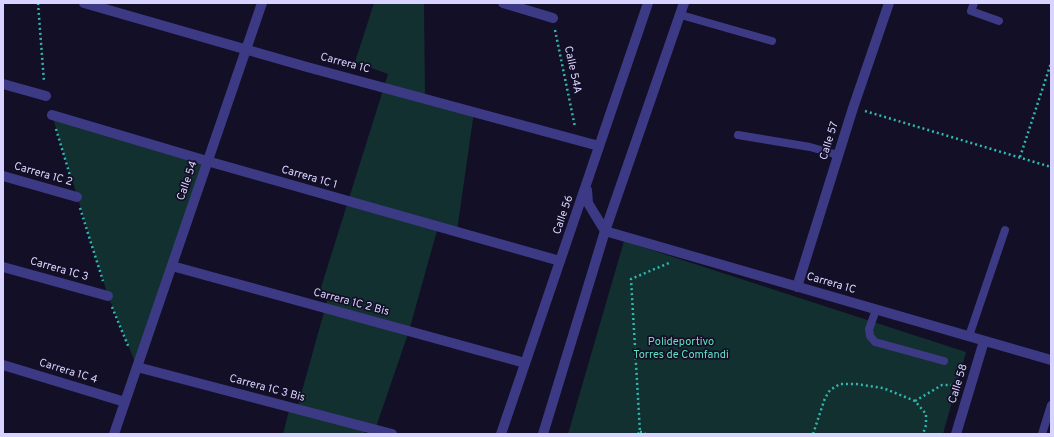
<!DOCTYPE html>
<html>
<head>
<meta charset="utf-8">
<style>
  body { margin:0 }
  #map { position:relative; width:1054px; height:437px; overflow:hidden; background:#130f26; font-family:Overpass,sans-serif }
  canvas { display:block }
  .frame { position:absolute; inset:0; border:4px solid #d9d4ff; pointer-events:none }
</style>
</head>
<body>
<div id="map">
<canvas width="1054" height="437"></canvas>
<div class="frame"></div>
</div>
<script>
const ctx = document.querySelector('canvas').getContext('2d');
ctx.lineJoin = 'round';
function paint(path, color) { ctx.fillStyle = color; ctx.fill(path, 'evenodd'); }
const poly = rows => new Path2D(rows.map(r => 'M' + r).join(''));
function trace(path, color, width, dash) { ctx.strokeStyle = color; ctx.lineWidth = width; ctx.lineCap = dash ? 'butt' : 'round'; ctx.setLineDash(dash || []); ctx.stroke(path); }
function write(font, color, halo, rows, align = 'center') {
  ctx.font = font + ' Overpass,sans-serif'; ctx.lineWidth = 3.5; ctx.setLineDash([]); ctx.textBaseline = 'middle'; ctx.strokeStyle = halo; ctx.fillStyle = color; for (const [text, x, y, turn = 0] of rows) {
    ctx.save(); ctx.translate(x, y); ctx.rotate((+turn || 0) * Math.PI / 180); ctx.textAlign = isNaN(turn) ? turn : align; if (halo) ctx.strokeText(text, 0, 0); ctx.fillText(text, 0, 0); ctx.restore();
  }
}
paint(poly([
  [374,3,424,3,425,96,474,112,457,231,438,227,409,331,375,430,366,428,364,434,283,434,290,407,297,409,327,301,318,297,388,74,355,62],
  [52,115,207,161,137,367,108,296],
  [624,241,966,352,943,434,568,434]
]), '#12302f');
trace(poly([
  [38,3,44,82],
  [555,30,575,127],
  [865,111,1051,167],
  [56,129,72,182],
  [1020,157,1051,63],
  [80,208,103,281],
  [112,307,129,348],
  [915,401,942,385,959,385],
  [640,432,644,432,645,434],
  [638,434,640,432,631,279,669,263],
  [813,434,825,398,830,390,840,384,856,384,883,388,915,401,926,414,926,425,923,434]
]), '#2fb8b0', 2.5, [2, 3]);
trace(poly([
  [974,3,971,11,999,21],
  [681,15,772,41],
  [738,135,810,147,838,155],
  [876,310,869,329,870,336,875,342,944,361],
  [969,336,1005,230],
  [1042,434,1051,405]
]), '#3d3a85', 8);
trace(poly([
  [84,3,307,67,599,146],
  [503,3,553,18],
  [3,84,46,96],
  [52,115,207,161,560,261],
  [3,176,77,197],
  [605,231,1051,360],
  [172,266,525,363],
  [3,267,108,296],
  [797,287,853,108,889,3],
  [3,365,125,402],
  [137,367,392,434],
  [114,434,262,3],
  [956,434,984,341]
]), '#3d3a85', 10);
trace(poly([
  [587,190,588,203,605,231],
  [501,434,648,3],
  [543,434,605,231,684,3]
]), '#3d3a85', 10);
write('11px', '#d9d4ff', '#130f26', [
  ["Carrera 1C",345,64,15],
  ["Calle 54A",572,70,78],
  ["Calle 57",830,141,-73],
  ["Carrera 1C 2",43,175,16],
  ["Carrera 1C 1",309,178,16],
  ["Calle 54",188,181,-71],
  ["Calle 56",564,215,-71],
  ["Carrera 1C 3",59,270,16],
  ["Carrera 1C",831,284,16],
  ["Carrera 1C 2 Bis",351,303,15],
  ["Carrera 1C 4",68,372,17],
  ["Calle 58",959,384,-73],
  ["Carrera 1C 3 Bis",267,389,15]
]);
write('11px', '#5fe0c0', '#130f26', [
  ["Polideportivo",681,343],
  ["Torres de Comfandi",681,356]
]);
</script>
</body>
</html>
